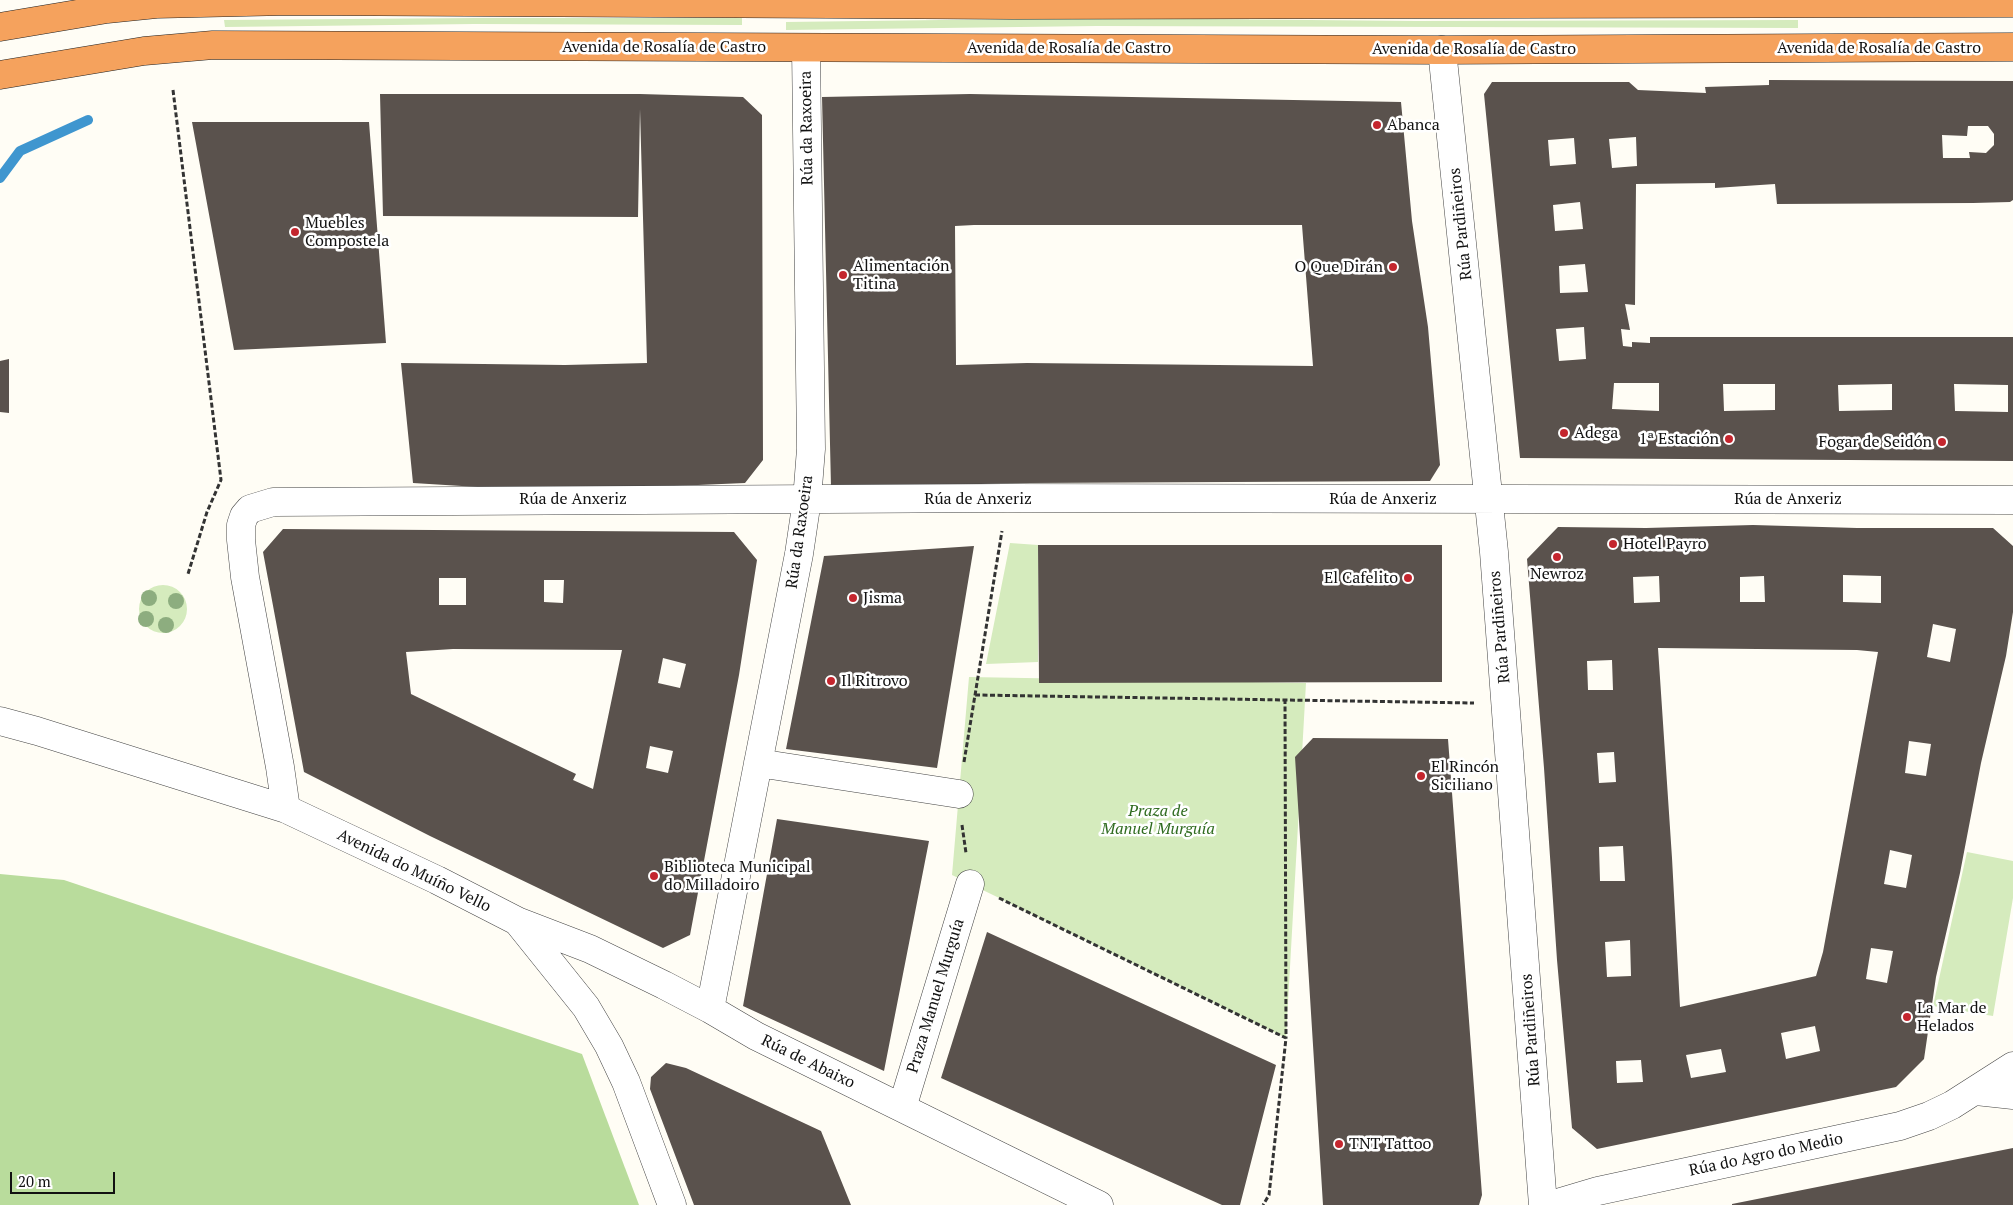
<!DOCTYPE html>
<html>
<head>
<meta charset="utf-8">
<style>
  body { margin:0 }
  #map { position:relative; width:2013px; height:1205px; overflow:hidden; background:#fffdf5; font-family:"PT Serif",serif }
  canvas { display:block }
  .scale { position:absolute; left:10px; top:1172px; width:105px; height:22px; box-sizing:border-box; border:2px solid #111; border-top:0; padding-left:6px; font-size:15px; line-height:18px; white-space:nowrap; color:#111; -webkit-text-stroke:4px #fff; paint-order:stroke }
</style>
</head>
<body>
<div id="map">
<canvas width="2013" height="1205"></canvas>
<div class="scale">20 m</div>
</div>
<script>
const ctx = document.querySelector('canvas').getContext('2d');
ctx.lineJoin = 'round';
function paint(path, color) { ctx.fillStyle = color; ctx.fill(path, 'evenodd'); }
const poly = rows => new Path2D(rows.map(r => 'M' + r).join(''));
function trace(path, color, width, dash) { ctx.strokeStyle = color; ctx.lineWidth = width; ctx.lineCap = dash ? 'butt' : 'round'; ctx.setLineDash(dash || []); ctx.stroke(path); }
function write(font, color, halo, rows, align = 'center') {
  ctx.font = font + ' "PT Serif",serif'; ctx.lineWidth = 5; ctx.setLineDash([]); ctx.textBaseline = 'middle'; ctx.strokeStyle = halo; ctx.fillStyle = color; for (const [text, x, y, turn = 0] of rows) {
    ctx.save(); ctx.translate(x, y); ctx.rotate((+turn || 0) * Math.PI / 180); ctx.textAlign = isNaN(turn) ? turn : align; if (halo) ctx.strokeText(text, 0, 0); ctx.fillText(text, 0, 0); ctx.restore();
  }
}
paint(poly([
  [475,18,742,18,742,25,475,24,225,27,224,20],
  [1096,18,1416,21,1798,20,1798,28,1097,26,786,30,786,22],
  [1010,543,1038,545,1038,662,986,664],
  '139 609a24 24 0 1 1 48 0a24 24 0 1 1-48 0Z',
  [969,677,1306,683,1286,1038,952,875],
  [1967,852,2013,861,2013,898,1993,1016,1933,1006]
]), '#d5ebbd');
paint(poly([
  [0,874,64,880,582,1054,639,1205,0,1205]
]), '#b9dc9c');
trace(poly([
  [0,178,20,151,88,120]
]), '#3f96cf', 10);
paint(poly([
  [1769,80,2013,81,2013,200,2010,202,1973,203,1777,204,1775,184,1715,188,1715,183,1636,184,1635,305,1625,304,1630,330,1621,329,1623,346,1632,347,1632,342,1650,343,1650,337,2013,337,2013,461,1520,458,1484,94,1492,82,1629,82,1638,90,1706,93,1705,87,1769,85],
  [1968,126,1988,126,1994,134,1994,145,1986,153,1969,152,1970,158,1943,158,1942,135,1967,136],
  [1636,137,1637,166,1612,168,1609,139],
  [1574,138,1576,164,1550,166,1548,140],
  [1580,202,1583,229,1555,231,1553,205],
  [1585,264,1588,292,1560,293,1559,266],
  [1584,327,1586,359,1559,361,1556,329],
  [1614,383,1659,383,1659,411,1612,409],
  [1723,384,1775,384,1775,410,1724,411],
  [1892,384,1892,410,1839,411,1838,385],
  [1954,384,2008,385,2008,412,1955,411],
  [380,94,640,94,743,97,762,115,763,460,745,483,651,487,563,488,478,487,413,483,401,363,565,365,647,363,640,109,638,217,383,216],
  [970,94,1401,102,1412,221,1428,327,1440,465,1430,481,1030,483,831,487,822,97],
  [974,225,1302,225,1313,366,1027,363,956,365,955,226],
  [192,122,369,122,386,343,234,350],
  [9,359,9,413,0,412,0,361],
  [1753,525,1857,528,1993,528,2013,546,2013,612,2006,656,1981,763,1960,873,1936,977,1924,1059,1896,1087,1597,1149,1572,1128,1557,960,1544,768,1527,559,1558,527,1646,528],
  [1843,575,1881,576,1881,603,1843,602],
  [1659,576,1660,602,1634,603,1633,577],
  [1764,576,1765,602,1740,602,1740,577],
  [1933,624,1956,629,1950,662,1927,657],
  [1658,648,1857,650,1878,652,1823,952,1816,976,1680,1007,1672,858],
  [1612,660,1613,690,1588,690,1587,661],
  [1909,741,1931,744,1926,776,1905,773],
  [1614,752,1616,782,1599,783,1597,753],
  [1623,846,1625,881,1600,881,1599,847],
  [1890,850,1912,855,1906,888,1884,884],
  [1630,940,1631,976,1607,977,1605,942],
  [1871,948,1893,951,1887,983,1866,979],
  [1815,1026,1820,1051,1786,1059,1781,1033],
  [1721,1049,1726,1072,1691,1078,1686,1055],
  [1641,1060,1643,1082,1617,1083,1616,1061],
  [283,529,734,532,757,560,739,675,690,935,663,948,430,836,304,772,263,552],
  [439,578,466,578,466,605,439,605],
  [544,580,564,580,563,603,544,602],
  [453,649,622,650,593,789,573,780,576,774,411,694,406,652],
  [663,658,686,664,680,688,658,683],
  [650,746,673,751,668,773,646,768],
  [1038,545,1442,545,1442,682,1039,683],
  [974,546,937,768,786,749,824,556],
  [1313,738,1448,739,1482,1195,1479,1205,1323,1205,1295,757],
  [777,819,929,841,884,1071,743,1006],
  [987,932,1276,1065,1240,1205,1222,1205,941,1078],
  [666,1063,686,1068,821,1131,851,1205,694,1205,650,1089,651,1077],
  [2013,1148,2013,1205,1732,1205,1732,1204]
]), '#5a524d');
const minor = poly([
  [1442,50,1494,552,1543,1205],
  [0,721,37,731,286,809,437,880,517,921,586,1007,609,1046,626,1082,672,1205],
  [758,763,959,794],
  [286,809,280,767,245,577,241,540,241,525,244,516,250,509,273,502,1007,498,2013,500],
  [517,921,590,949,664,985,710,1009,756,1036,1099,1205],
  [710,1009,799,554,807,500,811,449,806,48],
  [1976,1091,2013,1095],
  [902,1108,970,884],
  [1551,1205,1598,1191,1900,1126,1929,1116,1952,1105,2013,1066]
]);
const highway = poly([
  [0,27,107,9,156,4,289,1,1012,5,2013,3],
  [0,75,144,51,213,45,1442,50,2013,47]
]);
trace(minor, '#444', 29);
trace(highway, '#222', 29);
trace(poly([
  [173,90,221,480,207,512,188,574],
  [975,695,1474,703],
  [1285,699,1286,1038],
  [964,762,1002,531],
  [962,825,966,853],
  [999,898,1286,1038,1269,1195,1263,1205]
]), '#333', 3, [5, 2.5]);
trace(minor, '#fff', 28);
trace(highway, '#f5a25d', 28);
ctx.fillStyle = '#8dad7f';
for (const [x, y] of [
  [149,598],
  [176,601],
  [146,619],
  [166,625]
]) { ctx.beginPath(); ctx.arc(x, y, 8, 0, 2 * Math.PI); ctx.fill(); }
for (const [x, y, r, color] of [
  [1377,125,5,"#c4262e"],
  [295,232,5,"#c4262e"],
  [1393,267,5,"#c4262e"],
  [843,275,5,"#c4262e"],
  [1564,433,5,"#c4262e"],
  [1729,439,5,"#c4262e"],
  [1942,442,5,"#c4262e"],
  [1613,544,5,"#c4262e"],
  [1557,557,5,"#c4262e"],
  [1408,578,5,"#c4262e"],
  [853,598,5,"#c4262e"],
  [831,681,5,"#c4262e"],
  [1421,776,5,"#c4262e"],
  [654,876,5,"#c4262e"],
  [1907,1017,5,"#c4262e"],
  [1339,1144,5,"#c4262e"]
]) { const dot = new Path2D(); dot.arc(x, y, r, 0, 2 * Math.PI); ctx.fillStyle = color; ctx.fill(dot); trace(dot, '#fff', 2); }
write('16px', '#111', '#fff', [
  ["Avenida de Rosalía de Castro",664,47],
  ["Avenida de Rosalía de Castro",1069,48],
  ["Avenida de Rosalía de Castro",1879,48],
  ["Avenida de Rosalía de Castro",1474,49],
  ["Rúa da Raxoeira",807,128,-91],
  ["Rúa Pardiñeiros",1461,224,-96],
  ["Rúa de Anxeriz",573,499],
  ["Rúa de Anxeriz",978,499],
  ["Rúa de Anxeriz",1383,499],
  ["Rúa de Anxeriz",1788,499],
  ["Rúa da Raxoeira",800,532,-82],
  ["Rúa Pardiñeiros",1500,627,-95],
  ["Avenida do Muíño Vello",414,871,26],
  ["Praza Manuel Murguía",936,996,-73],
  ["Rúa Pardiñeiros",1531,1030,-94],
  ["Rúa de Abaixo",808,1062,26],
  ["Rúa do Agro do Medio",1766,1155,-12]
]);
write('16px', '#111', '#fff', [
  ["Abanca",1387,125],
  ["Muebles",305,223],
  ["Compostela",305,241],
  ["Alimentación",853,266],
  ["Titina",853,284],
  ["O Que Dirán",1383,267,"right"],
  ["Adega",1574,433],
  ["1ª Estación",1719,439,"right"],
  ["Fogar de Seidón",1932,442,"right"],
  ["Hotel Payro",1623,544],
  ["Newroz",1557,574,"center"],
  ["El Cafelito",1398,578,"right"],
  ["Jisma",863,598],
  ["Il Ritrovo",841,681],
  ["El Rincón",1431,767],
  ["Siciliano",1431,785],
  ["Biblioteca Municipal",664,867],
  ["do Milladoiro",664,885],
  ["La Mar de",1917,1008],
  ["Helados",1917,1026],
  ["TNT Tattoo",1349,1144]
], 'left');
write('italic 16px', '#2f6b1f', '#fff', [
  ["Praza de",1158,811],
  ["Manuel Murguía",1158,829]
]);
</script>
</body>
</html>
